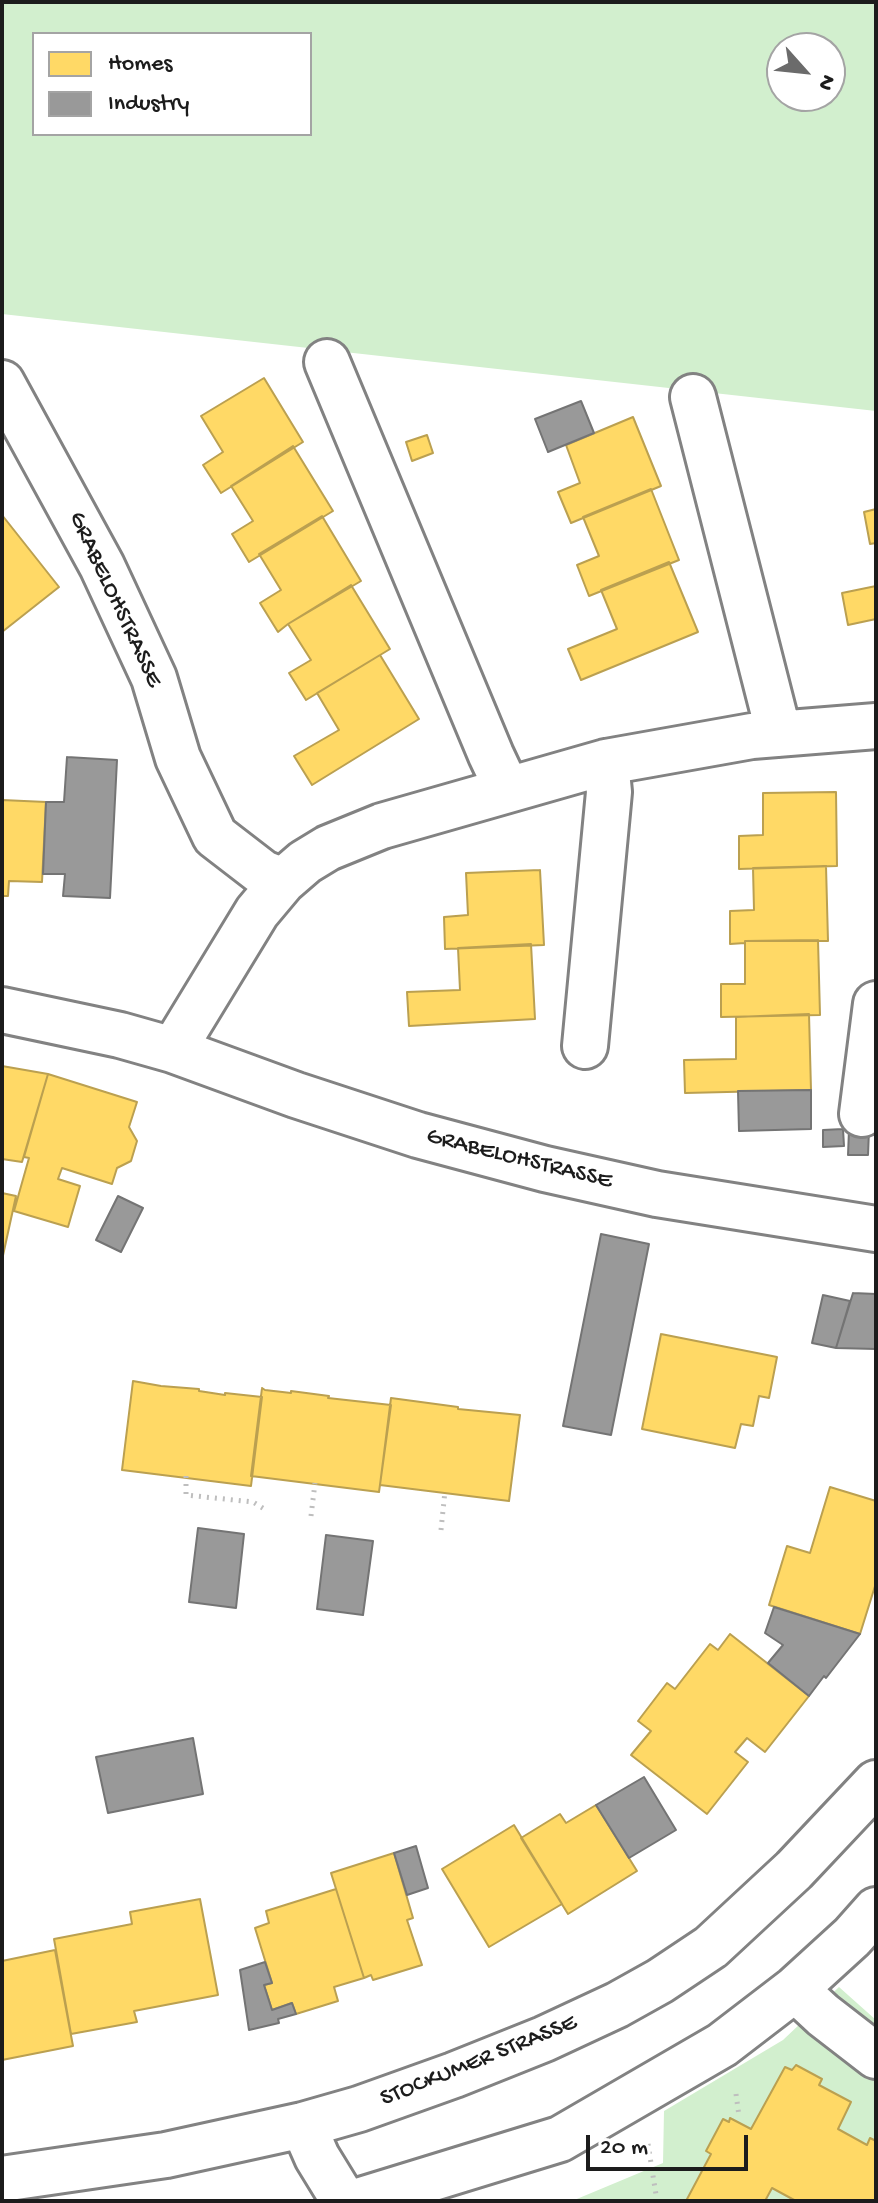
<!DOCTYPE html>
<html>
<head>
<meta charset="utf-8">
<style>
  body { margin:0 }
  #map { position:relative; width:878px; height:2203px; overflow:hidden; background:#fff; font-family:"Gochi Hand",sans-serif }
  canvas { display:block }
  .frame { position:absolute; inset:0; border:4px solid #1c1c1c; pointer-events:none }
  .legend { position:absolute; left:32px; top:32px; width:280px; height:104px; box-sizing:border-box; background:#fff; border:2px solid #a4a4a4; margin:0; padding:10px 14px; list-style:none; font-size:24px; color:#1c1c1c }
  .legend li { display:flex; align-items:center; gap:16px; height:40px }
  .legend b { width:40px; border:2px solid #a4a4a4 }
  .north { position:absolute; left:766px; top:32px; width:80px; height:80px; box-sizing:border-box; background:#fff; border:2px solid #a4a4a4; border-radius:50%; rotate:117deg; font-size:22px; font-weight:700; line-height:32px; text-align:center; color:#1c1c1c }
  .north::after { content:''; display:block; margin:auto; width:28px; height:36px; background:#6b6b6b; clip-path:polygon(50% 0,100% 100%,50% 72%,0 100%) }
  .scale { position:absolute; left:586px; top:2135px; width:162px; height:36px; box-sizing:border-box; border:4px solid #1c1c1c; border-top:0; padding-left:10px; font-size:24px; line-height:28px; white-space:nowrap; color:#1c1c1c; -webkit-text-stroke:6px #fff; paint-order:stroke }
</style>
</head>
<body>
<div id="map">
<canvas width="878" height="2203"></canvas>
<div class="frame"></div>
<ul class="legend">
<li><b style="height:22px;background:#ffd966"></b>Homes</li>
<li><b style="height:22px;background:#999"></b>Industry</li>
</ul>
<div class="north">N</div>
<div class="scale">20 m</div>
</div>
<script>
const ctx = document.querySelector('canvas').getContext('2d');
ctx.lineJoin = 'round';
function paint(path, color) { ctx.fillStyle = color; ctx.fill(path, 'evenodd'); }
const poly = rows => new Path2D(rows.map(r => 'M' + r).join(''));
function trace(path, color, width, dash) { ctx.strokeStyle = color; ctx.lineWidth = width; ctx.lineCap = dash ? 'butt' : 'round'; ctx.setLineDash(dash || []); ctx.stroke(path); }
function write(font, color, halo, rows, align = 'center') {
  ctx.font = font + ' "Gochi Hand",sans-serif'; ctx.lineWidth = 8; ctx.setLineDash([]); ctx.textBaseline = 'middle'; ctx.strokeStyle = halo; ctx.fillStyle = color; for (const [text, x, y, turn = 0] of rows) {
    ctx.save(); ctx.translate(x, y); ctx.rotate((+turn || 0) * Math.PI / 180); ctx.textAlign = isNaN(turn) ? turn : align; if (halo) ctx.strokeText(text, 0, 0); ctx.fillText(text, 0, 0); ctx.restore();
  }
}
paint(poly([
  [2,2,876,2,876,411,2,314],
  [34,34,310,34,310,134,34,134],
  [782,48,830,48,830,96,782,96],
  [839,1987,876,2020,876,2201,572,2201,663,2163,664,2111,783,2040]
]), '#d2efce');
const homes = poly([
  [264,378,303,442,221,493,203,465,223,452,201,416,264,378],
  [633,417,661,486,571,523,558,492,580,483,566,445,633,417],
  [427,435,433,453,412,461,406,442,427,435],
  [293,446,333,511,249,562,232,534,253,521,231,486,293,446],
  [651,489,679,560,589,596,577,565,599,556,583,517,651,489],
  [876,509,876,543,870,544,864,512,876,509],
  [2,515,59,587,2,632,2,515],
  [322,516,361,581,288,624,278,632,260,603,281,590,259,554,322,516],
  [669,562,698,632,581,680,568,649,617,629,601,590,669,562],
  [351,585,390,649,306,700,289,673,311,660,288,624,351,585],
  [876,586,876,619,848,625,842,593,876,586],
  [380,655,419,719,312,785,294,756,339,730,317,693,380,655],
  [836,792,837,866,739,869,739,836,763,835,763,793,836,792],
  [2,800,46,802,42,882,9,881,8,896,2,896,2,800],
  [826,866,828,941,745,941,745,943,730,944,730,911,754,910,753,868,826,866],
  [540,870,544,945,445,949,444,917,468,915,466,873,540,870],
  [818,940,820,1015,721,1017,721,984,745,984,745,941,818,940],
  [531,944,535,1019,409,1026,407,992,460,990,458,948,531,944],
  [809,1014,811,1090,685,1093,684,1060,736,1059,736,1017,809,1014],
  [2,1066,48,1074,22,1162,2,1159,2,1066],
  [48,1074,137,1102,129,1127,137,1141,131,1161,117,1168,112,1184,62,1168,58,1179,80,1186,68,1227,14,1211,29,1158,24,1157,48,1074],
  [2,1193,16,1196,2,1260,2,1193],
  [661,1334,777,1357,769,1398,759,1396,753,1426,741,1424,735,1448,642,1429,661,1334],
  [133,1381,161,1386,199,1389,199,1391,225,1395,225,1393,262,1397,251,1486,122,1470,133,1381],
  [262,1388,265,1390,291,1393,291,1391,329,1396,328,1398,391,1405,379,1492,251,1476,262,1388],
  [391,1398,458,1407,458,1409,520,1415,509,1501,380,1485,391,1398],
  [830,1487,876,1501,876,1583,860,1634,769,1605,787,1546,810,1553,830,1487],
  [730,1634,809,1696,765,1752,747,1738,735,1752,748,1762,707,1814,631,1755,651,1731,638,1721,667,1683,675,1689,710,1644,718,1650,730,1634],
  [596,1805,637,1871,568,1914,521,1838,560,1814,566,1823,596,1805],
  [514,1825,562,1904,489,1947,442,1869,514,1825],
  [394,1853,413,1918,407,1920,422,1965,373,1980,371,1975,364,1978,331,1873,394,1853],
  [336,1889,364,1978,334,1987,338,2001,296,2014,292,2003,272,2010,264,1985,272,1983,255,1928,269,1923,266,1911,336,1889],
  [200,1899,218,1995,134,2011,137,2022,71,2034,54,1939,132,1924,130,1912,200,1899],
  [55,1950,73,2046,2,2060,2,1961,55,1950],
  [796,2065,822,2079,819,2085,851,2102,838,2129,867,2145,870,2138,876,2141,876,2201,796,2201,772,2188,765,2201,686,2201,711,2154,706,2151,723,2119,729,2122,730,2118,751,2129,785,2067,792,2070,796,2065]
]);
paint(homes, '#ffd966');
trace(homes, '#bba050', 2);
const industry = poly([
  [581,401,594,433,548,452,535,419,581,401],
  [67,757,117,760,110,898,63,896,65,874,43,874,46,802,64,802,67,757],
  [811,1090,811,1129,739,1131,738,1091,811,1090],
  [843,1129,844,1146,823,1147,823,1130,843,1129],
  [849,1130,869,1130,868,1155,848,1155,849,1130],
  [118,1196,143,1208,121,1252,96,1240,118,1196],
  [601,1234,649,1244,611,1435,563,1426,601,1234],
  [853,1293,876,1294,876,1349,836,1348,853,1293],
  [823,1295,850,1301,836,1348,812,1343,823,1295],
  [198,1528,244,1534,236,1608,189,1602,198,1528],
  [326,1535,373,1541,363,1615,317,1609,326,1535],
  [774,1607,860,1634,826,1678,824,1676,809,1696,768,1663,783,1645,765,1633,774,1607],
  [193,1738,203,1794,108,1813,96,1757,193,1738],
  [644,1777,676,1830,629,1858,596,1805,644,1777],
  [416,1846,428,1888,407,1895,394,1853,416,1846],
  [265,1962,272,1983,264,1985,272,2010,292,2003,296,2014,278,2019,279,2023,249,2030,240,1970,265,1962]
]);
paint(industry, '#999');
trace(industry, '#747474', 2);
const minor = poly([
  [327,362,491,755,507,789],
  [2,383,102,566,154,678,178,758,215,836,263,873,283,881],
  [693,397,779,734],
  [2,1010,120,1035,173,1050,296,1095,418,1135,545,1169,657,1194,876,1229],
  [585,1046,609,792,606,762],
  [173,1050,257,912,283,881,305,862,328,848,382,826,606,762,752,736,876,726],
  [862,1114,876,1004],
  [795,1989,823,2015,876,2056],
  [303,2125,317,2157,344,2201],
  [2,2179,166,2155,303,2125,359,2109,454,2075,544,2039,617,2005,660,1981,711,1947,794,1870,876,1783],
  [358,2201,560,2139,722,2045,795,1989,852,1937,876,1910]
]);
trace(minor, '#828282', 50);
trace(poly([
  [186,1476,186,1495,253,1502,266,1510],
  [311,1516,315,1483],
  [441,1530,445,1491],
  [736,2094,739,2116],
  [648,2144,657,2201]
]), '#bebebe', 5, [2, 6]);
trace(minor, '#fff', 44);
write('24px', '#1c1c1c', '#fff', [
  ["GRABELOHSTRASSE",114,600,65],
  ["GRABELOHSTRASSE",519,1160,14],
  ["STOCKUMER STRASSE",479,2062,-22]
]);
</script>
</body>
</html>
